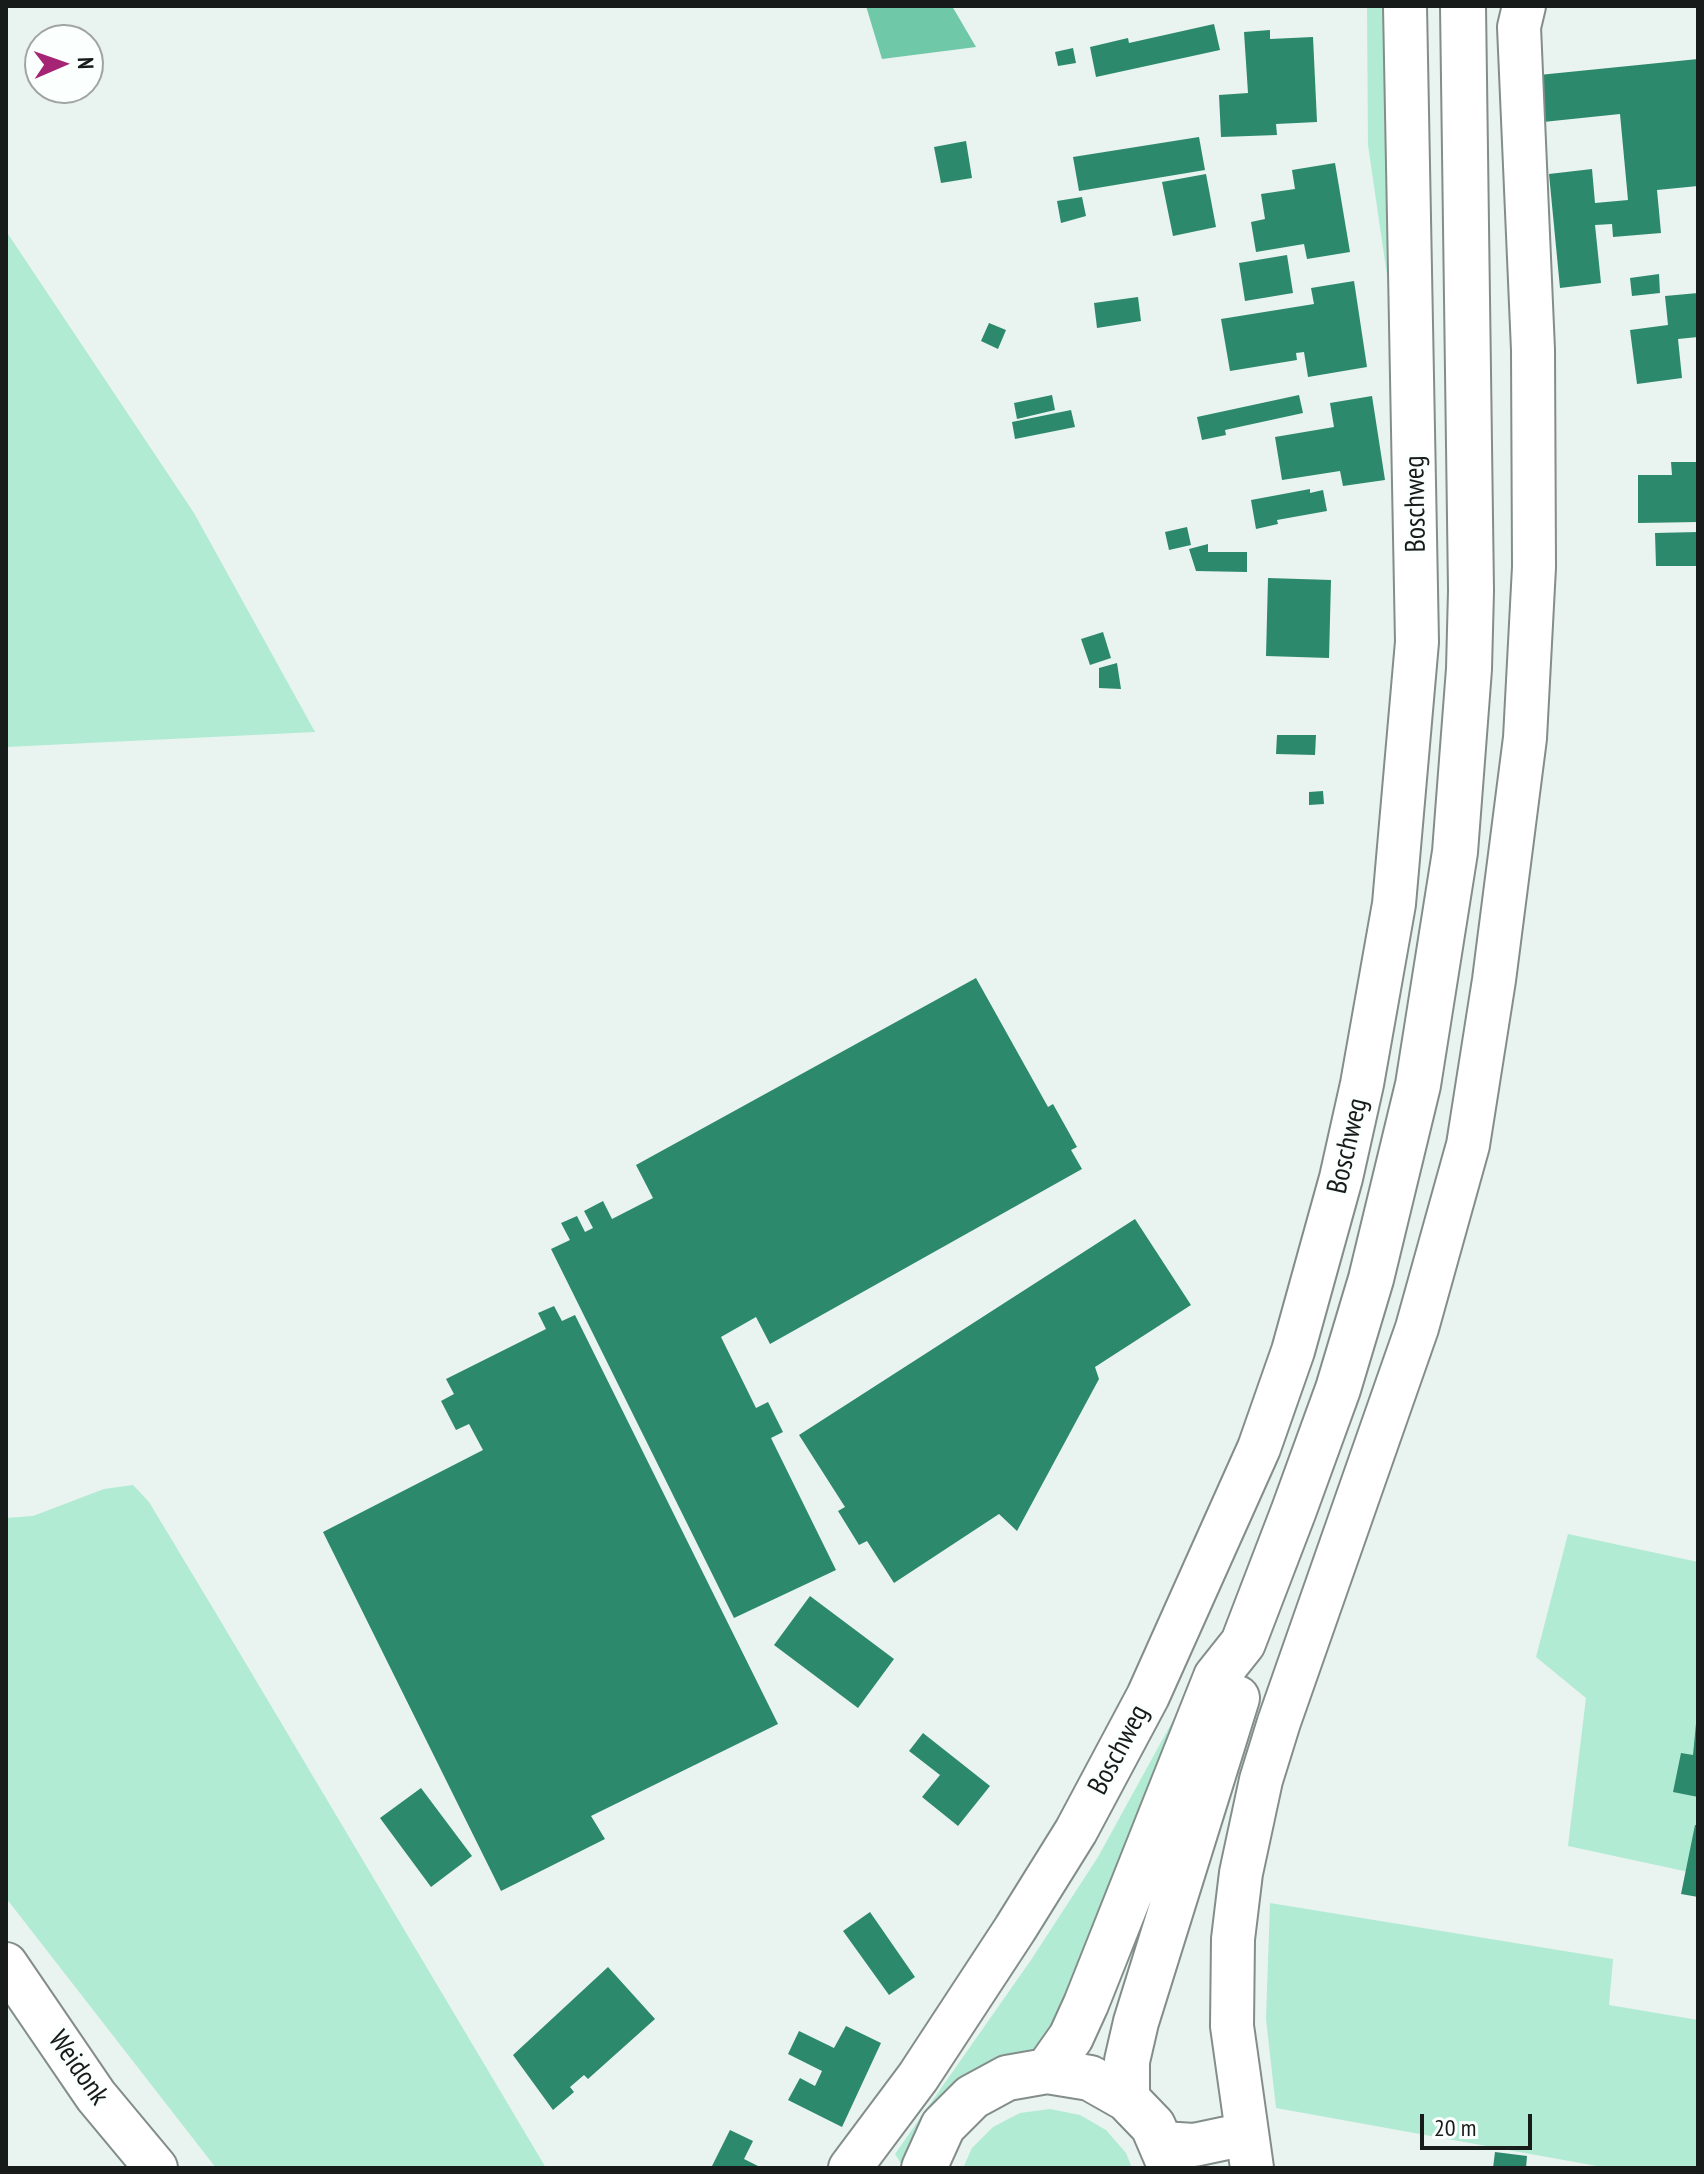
<!DOCTYPE html>
<html>
<head>
<meta charset="utf-8">
<style>
  body { margin:0 }
  #map { position:relative; width:1704px; height:2174px; overflow:hidden; background:#e9f3ef; font-family:"PT Sans Narrow",sans-serif }
  canvas { display:block }
  .frame { position:absolute; inset:0; border:8px solid #171b19; pointer-events:none }
  .north { position:absolute; left:24px; top:24px; width:80px; height:80px; box-sizing:border-box; background:#fbfffd; border:2px solid #a0a4a2; border-radius:50%; rotate:88deg; font-size:22px; font-weight:700; line-height:32px; text-align:center; color:#171b19 }
  .north::after { content:''; display:block; margin:auto; width:28px; height:36px; background:#a52473; clip-path:polygon(50% 0,100% 100%,50% 72%,0 100%) }
  .scale { position:absolute; left:1420px; top:2114px; width:112px; height:36px; box-sizing:border-box; border:4px solid #171b19; border-top:0; padding-left:10px; font-size:24px; line-height:28px; white-space:nowrap; color:#171b19; -webkit-text-stroke:6px #fbfffd; paint-order:stroke }
</style>
</head>
<body>
<div id="map">
<canvas width="1704" height="2174"></canvas>
<div class="frame"></div>
<div class="north">N</div>
<div class="scale">20 m</div>
</div>
<script>
const ctx = document.querySelector('canvas').getContext('2d');
ctx.lineJoin = 'round';
function paint(path, color) { ctx.fillStyle = color; ctx.fill(path, 'evenodd'); }
const poly = rows => new Path2D(rows.map(r => 'M' + r).join(''));
function trace(path, color, width, dash) { ctx.strokeStyle = color; ctx.lineWidth = width; ctx.lineCap = dash ? 'butt' : 'round'; ctx.setLineDash(dash || []); ctx.stroke(path); }
function write(font, color, halo, rows, align = 'center') {
  ctx.font = font + ' "PT Sans Narrow",sans-serif'; ctx.lineWidth = 7; ctx.setLineDash([]); ctx.textBaseline = 'middle'; ctx.strokeStyle = halo; ctx.fillStyle = color; for (const [text, x, y, turn = 0] of rows) {
    ctx.save(); ctx.translate(x, y); ctx.rotate((+turn || 0) * Math.PI / 180); ctx.textAlign = isNaN(turn) ? turn : align; if (halo) ctx.strokeText(text, 0, 0); ctx.fillText(text, 0, 0); ctx.restore();
  }
}
paint(poly([
  [1367,6,1421,6,1437,617,1368,145],
  [6,231,194,513,315,732,6,747],
  [133,1485,149,1502,217,1615,546,2168,216,2168,6,1898,6,1518,33,1516,104,1489],
  [1568,1534,1698,1562,1698,1874,1568,1846,1586,1698,1536,1657],
  [1182,1704,1054,2034,904,2168,895,2154,1031,1960,1098,1857],
  [1270,1903,1613,1959,1609,2005,1698,2020,1698,2168,1608,2168,1276,2108,1266,2019],
  [1050,2109,1080,2115,1106,2130,1126,2153,1132,2168,963,2168,972,2148,993,2127,1020,2113]
]), '#b1ebd4');
paint(poly([
  [866,6,952,6,976,47,882,59]
]), '#6fc8a8');
paint(poly([
  [1214,24,1220,50,1096,77,1090,47,1128,38,1129,43],
  [1270,30,1270,39,1313,37,1317,122,1276,124,1277,135,1221,137,1219,95,1248,93,1244,32],
  [1073,48,1076,63,1058,66,1055,52],
  [1698,59,1698,186,1657,190,1661,233,1613,237,1612,224,1595,225,1601,283,1560,288,1549,174,1592,169,1595,203,1628,200,1620,114,1543,122,1539,75],
  [1199,137,1205,170,1079,191,1073,157],
  [966,141,972,178,941,183,934,147],
  [1335,163,1350,252,1307,259,1304,244,1256,252,1251,222,1265,219,1261,194,1295,189,1292,170],
  [1206,174,1216,227,1173,236,1162,182],
  [1082,197,1086,216,1061,223,1057,201],
  [1287,255,1293,293,1245,301,1239,263],
  [1659,274,1660,293,1632,296,1630,278],
  [1354,281,1367,367,1308,377,1304,352,1296,353,1297,360,1230,371,1221,319,1314,304,1311,288],
  [1698,293,1698,337,1678,339,1682,378,1637,384,1630,330,1668,325,1665,296],
  [1138,297,1141,321,1097,328,1094,303],
  [989,323,1006,330,998,349,981,341],
  [1052,395,1055,410,1017,419,1014,403],
  [1299,395,1303,413,1225,430,1226,435,1202,440,1197,417],
  [1372,396,1385,480,1343,486,1340,471,1282,480,1275,437,1334,427,1330,403],
  [1071,410,1075,427,1015,439,1012,422],
  [1671,462,1697,462,1698,522,1638,523,1638,475,1672,475],
  [1310,489,1310,493,1323,490,1327,511,1277,520,1278,524,1256,529,1251,500],
  [1187,527,1191,545,1169,550,1165,532],
  [1698,532,1698,566,1656,566,1655,533],
  [1208,544,1208,552,1247,552,1247,572,1196,571,1189,549],
  [1268,578,1331,580,1329,658,1266,656],
  [1103,632,1111,658,1090,665,1081,639],
  [1117,663,1121,689,1099,688,1099,668],
  [1277,735,1316,735,1315,755,1276,754],
  [1323,791,1324,804,1309,805,1309,792],
  [976,978,1048,1107,1053,1104,1077,1147,1071,1150,1082,1169,770,1344,756,1317,721,1337,756,1408,768,1402,783,1432,771,1438,836,1570,734,1618,551,1249,570,1240,561,1223,577,1216,585,1232,593,1228,584,1211,603,1201,612,1219,653,1198,636,1165],
  [1135,1219,1191,1305,1095,1367,1099,1379,1017,1531,999,1514,894,1583,867,1541,859,1545,838,1511,845,1507,799,1435],
  [554,1306,562,1321,575,1315,778,1724,591,1816,605,1839,501,1891,323,1532,483,1450,469,1424,456,1430,441,1401,454,1394,446,1379,546,1329,538,1313],
  [810,1596,894,1659,858,1708,774,1645],
  [1697,1713,1698,1713,1698,1797,1673,1792,1681,1753,1693,1755],
  [923,1733,990,1786,958,1826,922,1797,940,1775,909,1751],
  [421,1788,472,1856,431,1887,380,1818],
  [1695,1825,1698,1825,1698,1897,1681,1894],
  [870,1912,915,1977,889,1995,843,1931],
  [608,1967,655,2019,588,2079,584,2075,570,2087,574,2092,553,2110,513,2055],
  [846,2026,881,2043,842,2127,788,2100,800,2078,815,2086,822,2071,788,2054,799,2031,834,2048],
  [730,2130,753,2141,744,2159,762,2168,711,2168],
  [1495,2152,1527,2156,1526,2168,1493,2168]
]), '#2c896c');
const minor = poly([
  [6,1964,96,2096,156,2168],
  [1162,2143,1194,2145,1246,2134],
  [850,2168,918,2077,1015,1929,1076,1831,1148,1696,1259,1448,1293,1351,1341,1178,1362,1084,1394,904,1417,642,1405,6],
  [1252,2168,1232,2026,1233,1939,1241,1873,1261,1780,1279,1722,1417,1328,1468,1145,1494,980,1525,738,1534,567,1533,350,1519,27,1524,6]
]);
const major = poly([
  [1047,2071,1071,2037,1086,2004,1216,1677,1243,1643,1294,1510,1338,1389,1371,1279,1418,1085,1455,852,1469,669,1471,591,1463,6],
  [1127,2099,1127,2061,1136,2022,1237,1698],
  [924,2168,943,2126,972,2097,1007,2078,1047,2071,1090,2078,1127,2099,1153,2126,1171,2168]
]);
trace(minor, '#838d89', 46);
trace(major, '#838d89', 48);
trace(minor, '#fff', 42);
trace(major, '#fff', 44);
write('28px', '#171b19', '#fbfffd', [
  ["Boschweg",1416,504,-91],
  ["Boschweg",1348,1146,-77],
  ["Boschweg",1119,1750,-62],
  ["Weidonk",78,2068,55]
]);
</script>
</body>
</html>
